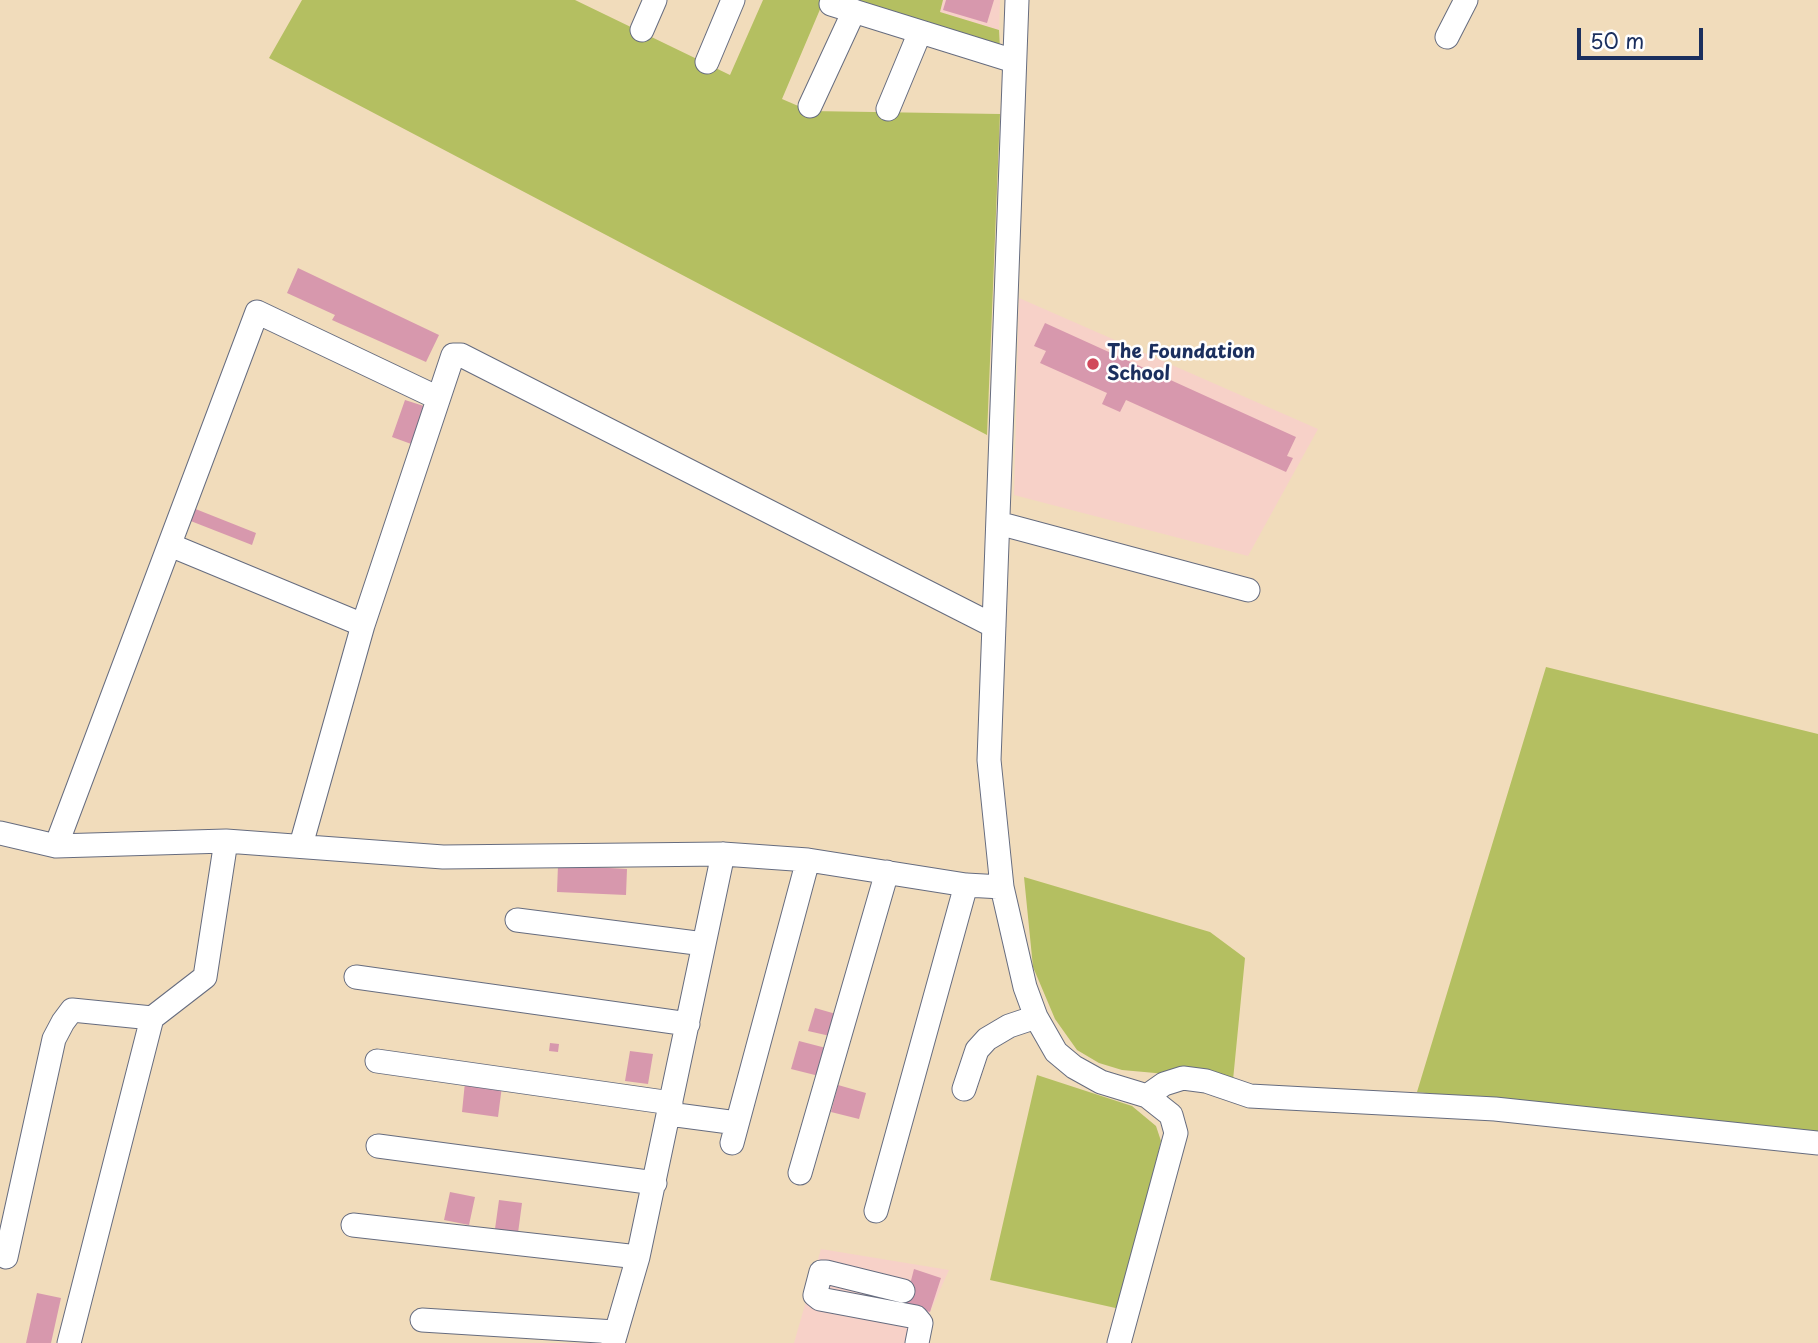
<!DOCTYPE html>
<html>
<head>
<meta charset="utf-8">
<style>
  body { margin:0 }
  #map { position:relative; width:1818px; height:1343px; overflow:hidden; background:#f1dcbb; font-family:"Playpen Sans",sans-serif }
  canvas { display:block }
  .scale { position:absolute; left:1577px; top:28px; width:126px; height:32px; box-sizing:border-box; border:4px solid #1b2f5e; border-top:0; padding-left:9px; font-size:21px; line-height:24px; white-space:nowrap; color:#1b2f5e; -webkit-text-stroke:5px #fff; paint-order:stroke }
</style>
</head>
<body>
<div id="map">
<canvas width="1818" height="1343"></canvas>
<div class="scale">50 m</div>
</div>
<script>
const ctx = document.querySelector('canvas').getContext('2d');
ctx.lineJoin = 'round';
function paint(path, color) { ctx.fillStyle = color; ctx.fill(path, 'evenodd'); }
const poly = rows => new Path2D(rows.map(r => 'M' + r).join(''));
function trace(path, color, width, dash) { ctx.strokeStyle = color; ctx.lineWidth = width; ctx.lineCap = dash ? 'butt' : 'round'; ctx.setLineDash(dash || []); ctx.stroke(path); }
function write(font, color, halo, rows, align = 'center') {
  ctx.font = font + ' "Playpen Sans",sans-serif'; ctx.lineWidth = 5; ctx.setLineDash([]); ctx.textBaseline = 'middle'; ctx.strokeStyle = halo; ctx.fillStyle = color; for (const [text, x, y, turn = 0] of rows) {
    ctx.save(); ctx.translate(x, y); ctx.rotate((+turn || 0) * Math.PI / 180); ctx.textAlign = isNaN(turn) ? turn : align; if (halo) ctx.strokeText(text, 0, 0); ctx.fillText(text, 0, 0); ctx.restore();
  }
}
paint(poly([
  [943,0,1000,0,999,30,940,12],
  [1019,298,1318,429,1248,556,1014,495],
  [821,1249,949,1270,930,1312,920,1343,794,1343]
]), '#f7d1c8');
paint(poly([
  [302,0,575,0,730,75,763,0,824,0,782,99,810,111,1000,114,987,435,269,58],
  [841,0,943,0,940,12,999,30,1000,49],
  [1546,667,1818,734,1818,1135,1417,1092],
  [1024,877,1210,932,1245,958,1233,1080,1122,1070,1099,1063,1077,1050,1055,1019,1033,967],
  [1037,1075,1132,1106,1156,1126,1161,1141,1120,1309,990,1280]
]), '#b4bf61');
paint(poly([
  [946,0,994,0,987,23,943,10],
  [298,268,439,335,426,362,332,320,335,315,287,293],
  [1045,323,1296,437,1287,456,1293,458,1286,472,1126,400,1120,412,1102,404,1107,393,1040,363,1046,351,1034,346],
  [405,400,427,407,414,445,392,437],
  [188,506,256,533,252,545,183,518],
  [558,865,627,869,626,895,557,892],
  [815,1008,836,1014,830,1036,808,1031],
  [799,1041,826,1048,819,1076,791,1069],
  [550,1043,559,1044,558,1052,549,1051],
  [630,1051,653,1054,648,1084,625,1081],
  [465,1082,502,1086,498,1117,462,1112],
  [838,1085,866,1093,859,1119,831,1112],
  [450,1192,475,1197,469,1225,444,1220],
  [499,1200,522,1203,518,1233,495,1229],
  [914,1269,941,1278,930,1312,905,1304],
  [37,1293,61,1298,51,1343,26,1343]
]), '#d798ad');
const minor = poly([
  [1017,0,989,760,1002,887,1025,987,1036,1017,1056,1052,1074,1067,1101,1082,1147,1096,1171,1115,1176,1133,1119,1343],
  [831,4,1014,61],
  [642,30,655,0],
  [1447,37,1466,0],
  [707,62,733,0],
  [810,106,854,11],
  [888,109,920,32],
  [998,523,1248,590],
  [170,545,363,625],
  [0,833,56,846,226,841,443,857,723,854,808,860,966,885,1002,887],
  [301,845,363,625,453,355,461,355,994,626],
  [56,846,257,312,438,398],
  [517,920,704,944],
  [356,977,688,1024],
  [377,1061,671,1103],
  [964,1089,977,1050,987,1039,1009,1026,1036,1017],
  [1147,1096,1164,1084,1183,1078,1206,1081,1250,1096,1495,1109,1818,1143],
  [669,1114,737,1123],
  [732,1143,808,860],
  [378,1146,655,1183],
  [800,1173,887,872],
  [876,1211,966,885],
  [353,1225,638,1257],
  [6,1257,54,1039,63,1022,72,1010,152,1018],
  [903,1291,826,1272,821,1272,815,1295,820,1299,916,1317,921,1323,917,1343],
  [422,1320,615,1332],
  [69,1343,152,1018,205,977,226,841],
  [613,1343,638,1257,723,854]
]);
trace(minor, '#666c7f', 25);
trace(minor, '#fff', 23);
for (const [x, y, r, color] of [
  [1093,364,7,"#d1495b"]
]) { const dot = new Path2D(); dot.arc(x, y, r, 0, 2 * Math.PI); ctx.fillStyle = color; ctx.fill(dot); trace(dot, '#fff', 2.5); }
write('bold 19px', '#1b2f5e', '#fff', [
  ["The Foundation",1107,353],
  ["School",1107,375]
], 'left');
</script>
</body>
</html>
